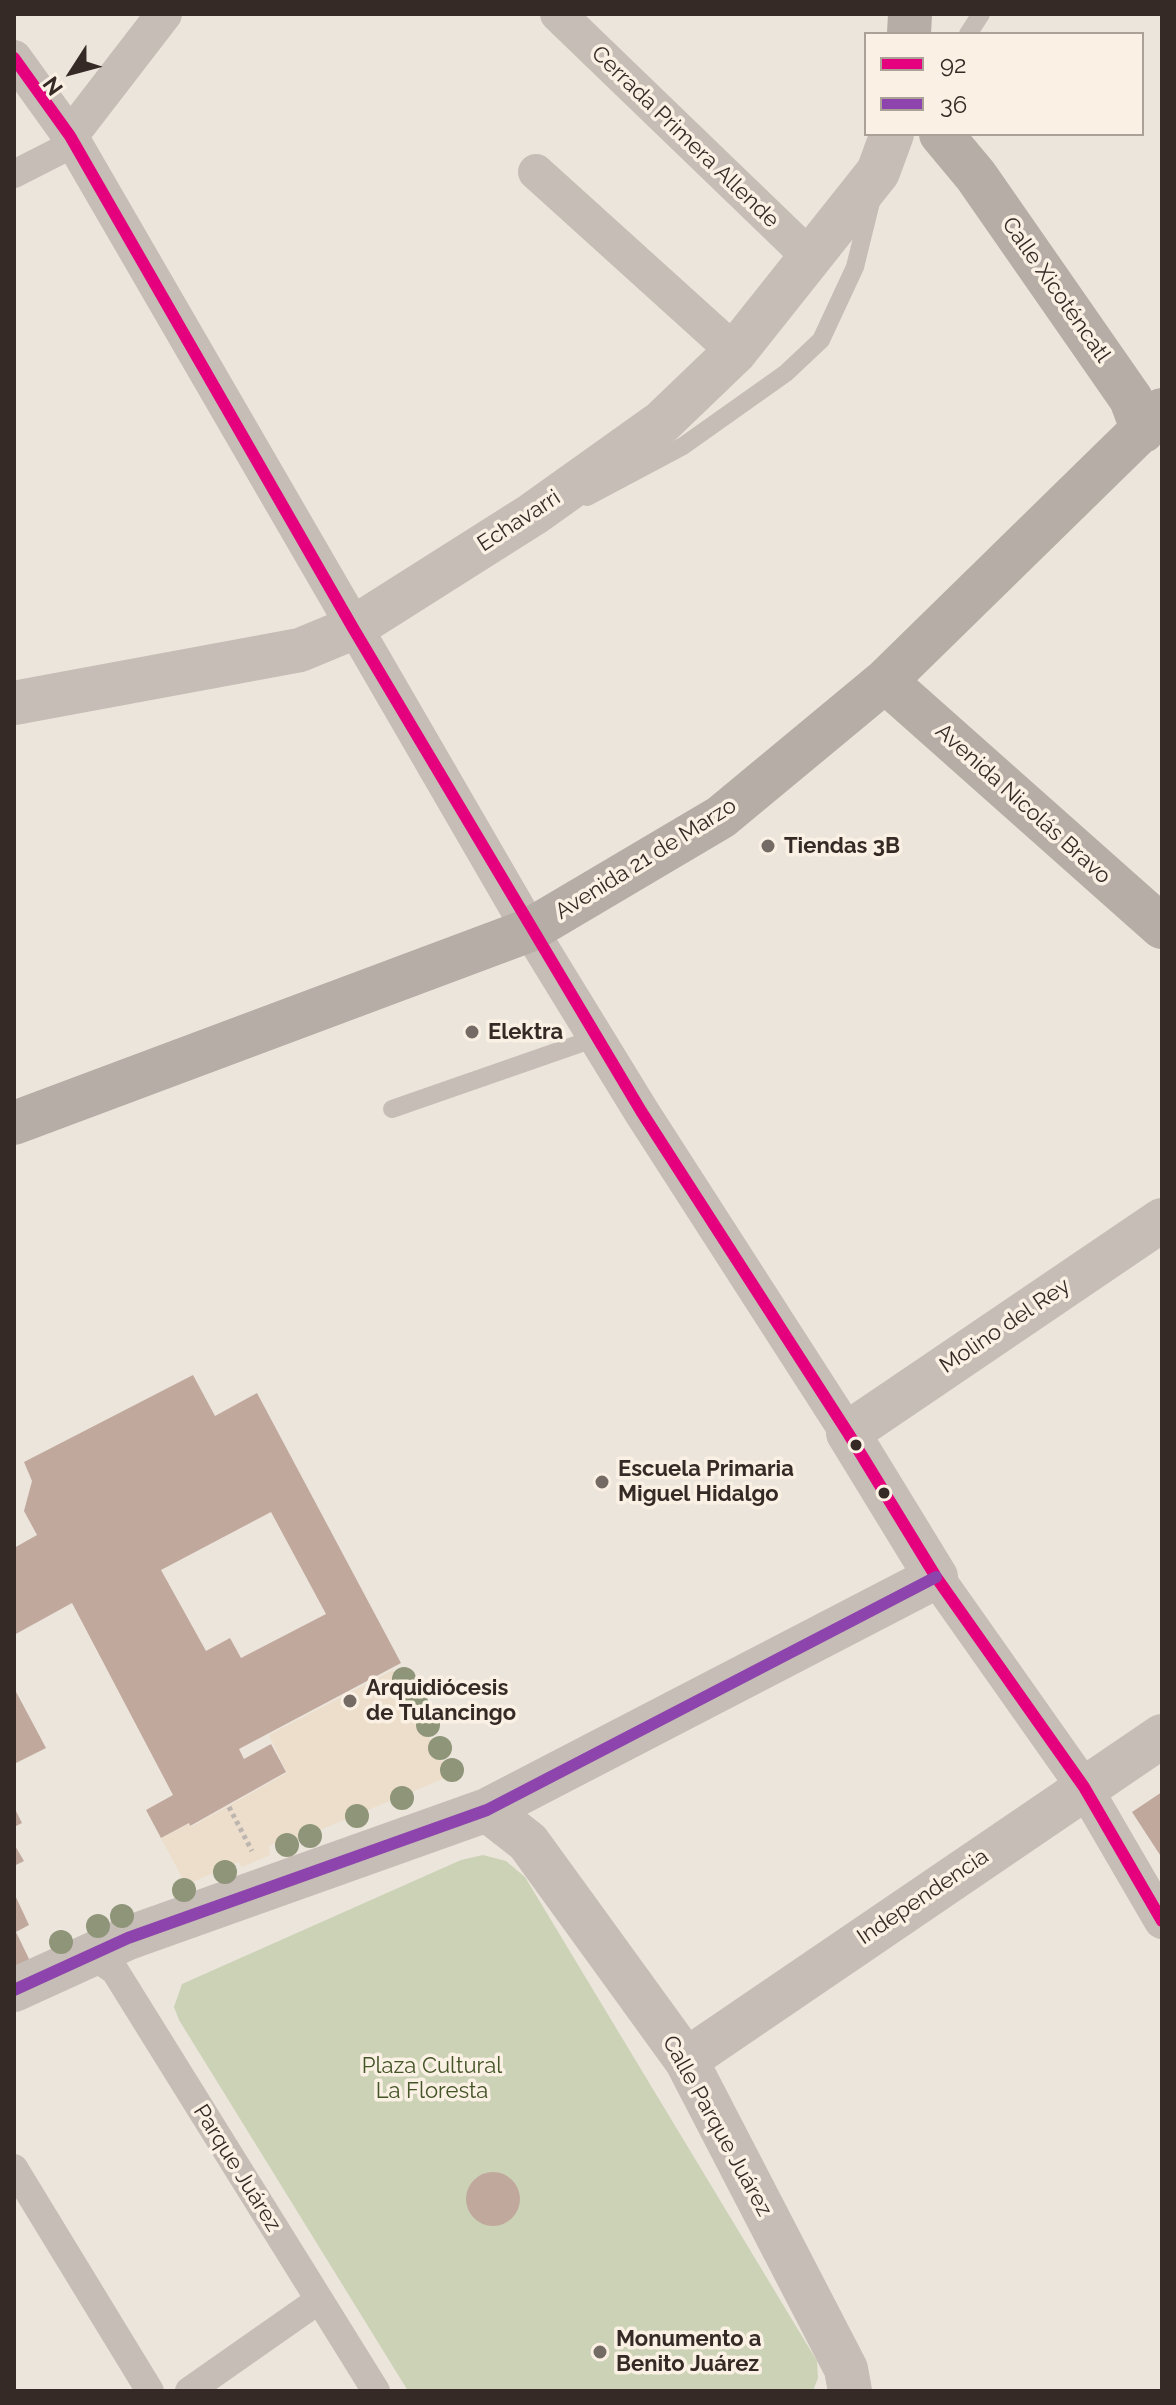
<!DOCTYPE html>
<html>
<head>
<meta charset="utf-8">
<style>
  body { margin:0 }
  #map { position:relative; width:1176px; height:2405px; overflow:hidden; background:#ece5dc; font-family:Raleway,sans-serif }
  canvas { display:block }
  .frame { position:absolute; inset:0; border:16px solid #352a25; pointer-events:none }
  .legend { position:absolute; left:864px; top:32px; width:280px; height:104px; box-sizing:border-box; background:#faf0e3; border:2px solid #aba197; margin:0; padding:10px 14px; list-style:none; font-size:24px; color:#352a25 }
  .legend li { display:flex; align-items:center; gap:16px; height:40px }
  .legend b { width:40px; border:2px solid #aba197 }
  .north { position:absolute; left:32px; top:32px; width:80px; height:80px; -webkit-text-stroke:6px #faf0e3; paint-order:stroke; rotate:234deg; font-size:22px; font-weight:700; line-height:32px; text-align:center; color:#352a25 }
  .north::after { content:''; display:block; margin:auto; width:28px; height:36px; background:#352a25; clip-path:polygon(50% 0,100% 100%,50% 72%,0 100%) }
</style>
</head>
<body>
<div id="map">
<canvas width="1176" height="2405"></canvas>
<div class="frame"></div>
<ul class="legend">
<li><b style="height:10px;background:#e5007d"></b>92</li>
<li><b style="height:10px;background:#8e44ad"></b>36</li>
</ul>
<div class="north">N</div>
</div>
<script>
const ctx = document.querySelector('canvas').getContext('2d');
ctx.lineJoin = 'round';
function paint(path, color) { ctx.fillStyle = color; ctx.fill(path, 'evenodd'); }
const poly = rows => new Path2D(rows.map(r => 'M' + r).join(''));
function trace(path, color, width, dash) { ctx.strokeStyle = color; ctx.lineWidth = width; ctx.lineCap = dash ? 'butt' : 'round'; ctx.setLineDash(dash || []); ctx.stroke(path); }
function write(font, color, halo, rows, align = 'center') {
  ctx.font = font + ' Raleway,sans-serif'; ctx.lineWidth = 7; ctx.setLineDash([]); ctx.textBaseline = 'middle'; ctx.strokeStyle = halo; ctx.fillStyle = color; for (const [text, x, y, turn = 0] of rows) {
    ctx.save(); ctx.translate(x, y); ctx.rotate((+turn || 0) * Math.PI / 180); ctx.textAlign = isNaN(turn) ? turn : align; if (halo) ctx.strokeText(text, 0, 0); ctx.fillText(text, 0, 0); ctx.restore();
  }
}
paint(poly([
  [483,1855,506,1861,525,1877,817,2361,818,2378,813,2391,408,2391,179,2020,174,2007,182,1984,461,1860]
]), '#ccd2b6');
paint(poly([
  [393,1670,450,1776,291,1842,283,1840,269,1846,270,1855,242,1867,238,1862,186,1885,161,1838,188,1824,191,1827,287,1773,269,1735]
]), '#ecdeca');
paint(poly([
  [193,1375,215,1416,257,1393,401,1663,239,1749,244,1759,271,1744,286,1772,190,1826,189,1823,161,1838,146,1810,173,1795,72,1603,14,1635,14,1548,37,1535,24,1511,32,1481,24,1462],
  [271,1512,326,1614,241,1658,230,1638,206,1651,161,1570],
  [14,1688,46,1748,14,1764],
  [1162,1792,1162,1858,1132,1812],
  [14,1807,22,1823,14,1827],
  [14,1844,24,1861,14,1866],
  [14,1893,29,1925,16,1932,31,1963,14,1969],
  '466 2199a27 27 0 1 1 54 0a27 27 0 1 1-54 0Z'
]), '#c1a89d');
trace(poly([
  [229,1807,252,1851]
]), '#bdb5af', 5, [4, 4]);
trace(poly([
  [968,34,981,14],
  [587,497,683,446,786,373,821,340,855,267,871,202],
  [392,1109,596,1038]
]), '#c5bdb6', 18);
trace(poly([
  [14,174,73,144],
  [89,1953,115,1971,376,2391],
  [14,2168,150,2391],
  [189,2391,319,2300]
]), '#c5bdb6', 28);
trace(poly([
  [558,14,812,259],
  [14,58,70,136,530,930,641,1111,848,1433],
  [70,136,164,14],
  [536,172,735,352],
  [936,1577,1084,1787,1162,1921]
]), '#c5bdb6', 36);
trace(poly([
  [14,703,300,650,353,628,533,514,662,422,735,352,878,172,892,134],
  [487,1810,528,1842,686,2060,846,2369,850,2391],
  [14,1990,128,1938,487,1810,936,1577,848,1433,1162,1220],
  [686,2060,1162,1736]
]), '#c5bdb6', 44);
trace(poly([
  [909,34,910,14],
  [941,134,976,176,1131,399,1143,431],
  [885,681,1162,927],
  [14,1123,530,930,721,817,885,681,1162,410]
]), '#b5ada6', 44);
trace(poly([
  [14,58,70,136,353,628,641,1111,848,1433,936,1577,1084,1787,1162,1921]
]), '#e5007d', 12);
trace(poly([
  [14,1990,128,1938,487,1810,936,1577]
]), '#8e44ad', 12);
ctx.fillStyle = '#8f9578';
for (const [x, y] of [
  [404,1679],
  [416,1702],
  [428,1725],
  [440,1748],
  [452,1770],
  [402,1798],
  [357,1816],
  [310,1836],
  [287,1845],
  [225,1872],
  [184,1890],
  [122,1916],
  [98,1926],
  [61,1942]
]) { ctx.beginPath(); ctx.arc(x, y, 12, 0, 2 * Math.PI); ctx.fill(); }
for (const [x, y, r, color] of [
  [768,846,8,"#756b65"],
  [472,1032,8,"#756b65"],
  [856,1445,7,"#352a25"],
  [602,1482,8,"#756b65"],
  [884,1493,7,"#352a25"],
  [350,1701,8,"#756b65"],
  [600,2352,8,"#756b65"]
]) { const dot = new Path2D(); dot.arc(x, y, r, 0, 2 * Math.PI); ctx.fillStyle = color; ctx.fill(dot); trace(dot, '#faf0e3', 3); }
write('22px', '#352a25', '#faf0e3', [
  ["Cerrada Primera Allende",685,137,44],
  ["Calle Xicoténcatl",1056,290,55],
  ["Echavarri",519,521,-33],
  ["Avenida Nicolás Bravo",1023,804,42],
  ["Avenida 21 de Marzo",646,859,-32],
  ["Molino del Rey",1005,1326,-34],
  ["Independencia",923,1897,-34],
  ["Calle Parque Juárez",717,2126,61],
  ["Parque Juárez",237,2168,58]
]);
write('bold 22px', '#352a25', '#faf0e3', [
  ["Tiendas 3B",784,846],
  ["Elektra",488,1032],
  ["Escuela Primaria",618,1469],
  ["Miguel Hidalgo",618,1494],
  ["Arquidiócesis",366,1688],
  ["de Tulancingo",366,1713],
  ["Monumento a",616,2339],
  ["Benito Juárez",616,2364]
], 'left');
write('22px', '#435427', '#faf0e3', [
  ["Plaza Cultural",432,2066],
  ["La Floresta",432,2091]
]);
</script>
</body>
</html>
